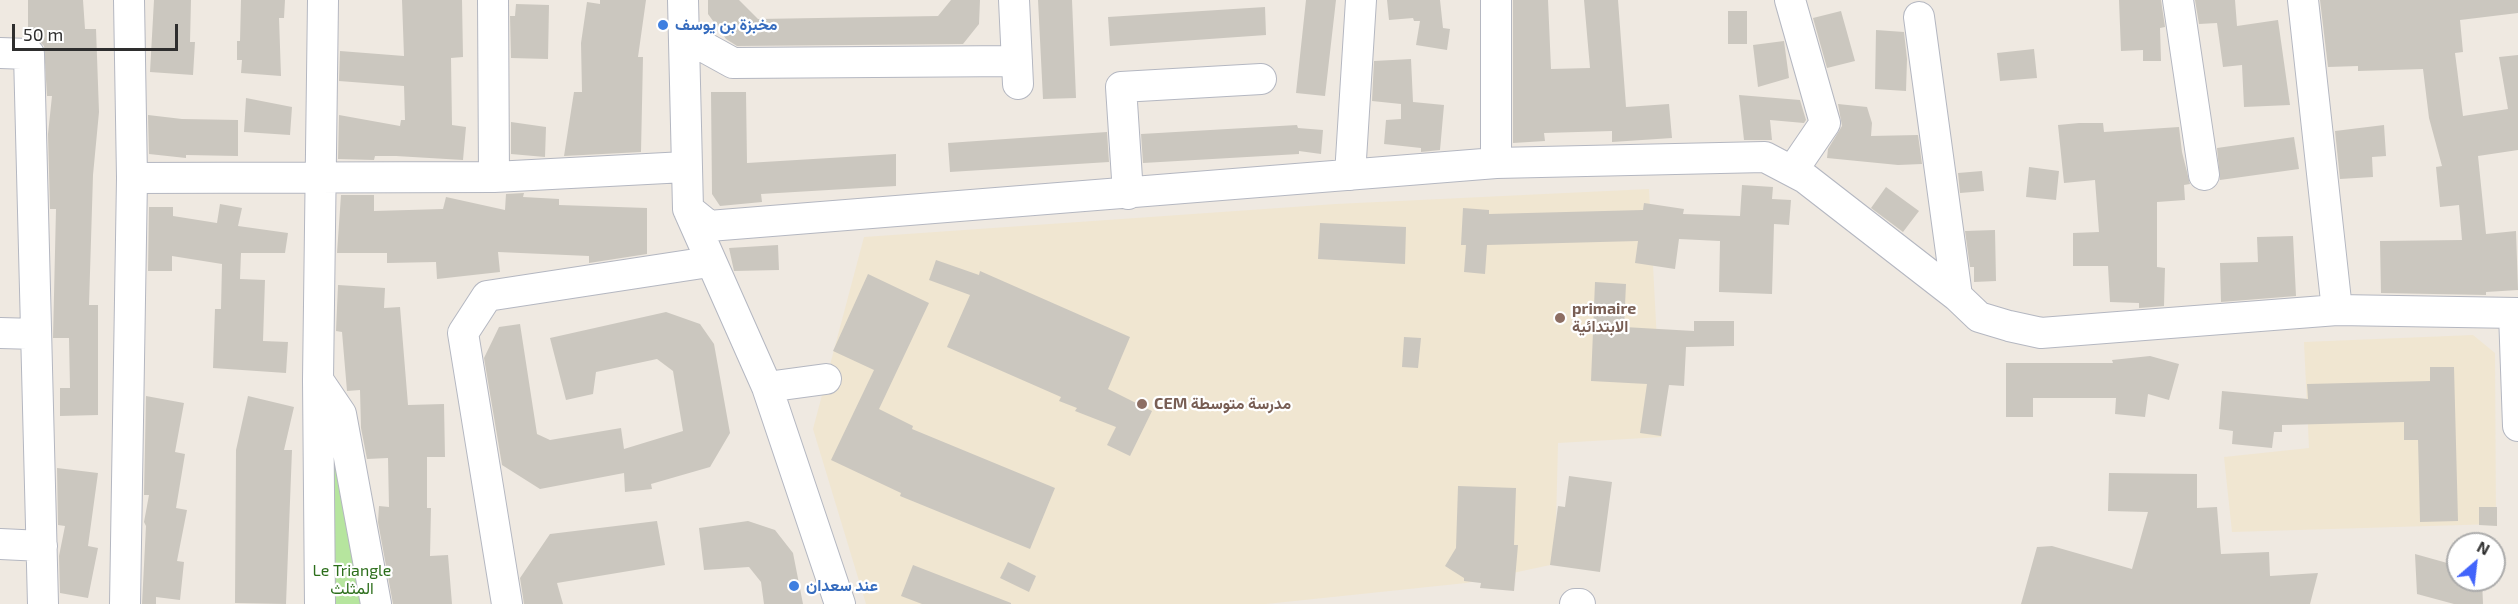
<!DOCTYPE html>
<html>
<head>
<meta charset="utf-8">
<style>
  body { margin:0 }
  #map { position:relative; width:2518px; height:604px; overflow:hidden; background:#efe9e1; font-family:"Exo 2",sans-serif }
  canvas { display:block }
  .north { position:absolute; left:2446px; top:532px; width:60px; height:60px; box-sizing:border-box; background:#fff; border:2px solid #ababab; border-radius:50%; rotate:28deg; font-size:16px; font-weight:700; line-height:24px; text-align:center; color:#2e2e2e }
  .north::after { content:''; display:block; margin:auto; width:21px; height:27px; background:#4264fb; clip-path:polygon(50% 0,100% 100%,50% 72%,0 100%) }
  .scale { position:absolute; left:12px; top:24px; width:166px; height:27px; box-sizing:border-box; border:3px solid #2e2e2e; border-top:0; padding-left:8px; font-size:18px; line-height:21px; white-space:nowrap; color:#2e2e2e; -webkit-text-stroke:4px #fff; paint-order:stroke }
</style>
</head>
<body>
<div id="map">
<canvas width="2518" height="604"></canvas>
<div class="north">N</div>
<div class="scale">50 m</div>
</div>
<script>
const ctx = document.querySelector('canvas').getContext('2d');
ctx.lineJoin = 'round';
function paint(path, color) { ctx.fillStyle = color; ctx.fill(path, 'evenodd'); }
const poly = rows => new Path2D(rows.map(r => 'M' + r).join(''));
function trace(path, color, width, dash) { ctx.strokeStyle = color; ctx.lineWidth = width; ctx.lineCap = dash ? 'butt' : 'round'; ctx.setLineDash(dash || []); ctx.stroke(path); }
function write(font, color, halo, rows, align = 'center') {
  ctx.font = font + ' "Exo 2",Vazirmatn,sans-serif'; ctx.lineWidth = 4.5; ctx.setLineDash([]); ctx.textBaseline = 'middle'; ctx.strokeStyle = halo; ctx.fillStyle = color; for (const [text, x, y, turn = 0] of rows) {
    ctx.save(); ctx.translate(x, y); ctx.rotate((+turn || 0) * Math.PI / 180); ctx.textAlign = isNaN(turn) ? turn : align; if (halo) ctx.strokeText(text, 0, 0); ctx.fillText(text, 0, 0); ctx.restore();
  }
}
paint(poly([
  [1649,189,1662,437,1558,443,1555,564,1466,583,1266,604,866,604,813,429,864,237,1336,204],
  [2473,335,2495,353,2496,524,2232,532,2224,457,2309,448,2304,342]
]), '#f0e6d1');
paint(poly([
  [330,414,379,604,329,604]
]), '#b6e59e');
paint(poly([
  [28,0,83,0,85,29,96,29,99,112,93,175,89,305,98,305,98,415,60,416,60,388,70,388,69,338,53,338,56,209,50,209,48,134,52,96,47,96,44,46,37,39,28,37],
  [154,0,191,0,190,42,195,42,193,75,150,72],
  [241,0,285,0,284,18,279,18,281,76,241,73,242,60,237,60,237,41,240,41],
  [402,0,462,0,463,57,451,58,452,125,466,127,463,160,396,156,375,156,374,160,338,159,339,115,400,126,401,120,405,120,404,86,339,81,340,51,404,56],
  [600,0,646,0,638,57,643,57,641,152,564,156,574,92,582,92,581,43,587,2,600,4],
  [708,0,739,0,758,19,938,16,951,0,980,0,979,24,963,44,737,46,726,39,708,14],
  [1038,0,1072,0,1076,98,1043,99],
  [1306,0,1336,0,1325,96,1296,93],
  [1387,0,1440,0,1443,28,1450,29,1447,50,1416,45,1420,21,1414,21,1413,18,1389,20],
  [1513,0,1548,0,1551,69,1590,68,1584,0,1618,0,1626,107,1669,104,1672,138,1612,142,1612,131,1544,133,1545,141,1513,143],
  [2119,0,2161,0,2165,27,2160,28,2161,61,2143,61,2143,50,2121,51],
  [2195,0,2235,0,2237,26,2278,20,2290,105,2244,107,2242,65,2223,67,2217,23,2199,24],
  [2320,0,2518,0,2518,13,2460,20,2463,52,2455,53,2463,116,2508,109,2499,57,2518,55,2518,150,2478,156,2486,234,2516,231,2518,290,2486,292,2486,295,2381,293,2380,241,2462,240,2459,205,2440,207,2436,167,2442,166,2429,118,2423,69,2358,71,2358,66,2328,67],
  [516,4,549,5,548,59,511,58,510,16,515,16],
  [1265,7,1266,35,1110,46,1108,17],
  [1728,11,1747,11,1747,44,1728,44],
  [1841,11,1855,61,1827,68,1813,18],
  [1876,30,1904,32,1907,59,1906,91,1875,89],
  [1784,41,1789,78,1758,87,1753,45],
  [2034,49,2037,78,2000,81,1997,53],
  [1411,59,1413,102,1444,105,1440,150,1421,152,1421,148,1384,144,1386,120,1401,119,1401,104,1372,101,1374,61],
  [711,92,746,92,747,163,896,154,896,186,761,194,762,202,720,206,712,194],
  [1739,95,1800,100,1806,120,1804,123,1770,120,1772,140,1744,140],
  [246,98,292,107,290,135,244,132],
  [1838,104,1867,107,1872,123,1871,136,1918,135,1922,164,1898,165,1827,158,1828,149,1842,126],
  [148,115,182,119,238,120,238,156,186,155,186,158,149,154],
  [511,122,546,127,545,157,511,154],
  [2079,123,2103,123,2104,132,2179,127,2182,152,2190,184,2184,185,2185,200,2157,202,2157,267,2165,268,2164,306,2139,308,2139,303,2110,302,2108,266,2073,266,2073,233,2099,232,2095,180,2064,183,2058,125],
  [1297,125,1298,128,1323,130,1321,154,1299,151,1299,154,1143,163,1141,134],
  [2384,125,2386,156,2372,157,2373,177,2340,179,2335,131],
  [1107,132,1109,162,950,172,948,143],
  [2294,137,2299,169,2220,180,2217,148],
  [2029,167,2059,171,2056,200,2026,197],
  [1982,171,1984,191,1960,193,1958,173],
  [1742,185,1773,187,1772,199,1791,200,1789,225,1774,224,1772,294,1719,292,1720,241,1679,239,1675,269,1635,263,1638,241,1487,245,1485,274,1464,272,1466,245,1461,245,1463,208,1489,210,1489,214,1643,210,1644,203,1684,209,1683,214,1740,216],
  [1886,187,1919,211,1903,232,1871,208],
  [524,193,523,197,559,199,559,205,647,208,647,254,589,263,589,256,498,252,500,272,437,279,436,262,387,263,387,253,337,253,341,195,374,195,374,211,443,209,446,197,505,210,506,194],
  [220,204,242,208,238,226,288,233,285,253,241,253,240,279,265,280,263,341,288,342,286,373,213,368,215,309,221,309,222,264,172,256,172,271,148,271,149,207,173,207,173,216,217,223],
  [1320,223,1406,227,1405,264,1318,259],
  [1995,230,1996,281,1974,282,1974,267,1970,267,1965,231],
  [2293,236,2296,296,2221,302,2220,263,2258,262,2257,237],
  [778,245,779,270,734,271,729,248],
  [936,260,979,275,980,271,1130,337,1108,389,1152,411,1130,456,1107,445,1116,427,1075,411,1077,408,1059,401,1061,397,947,347,970,295,929,280],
  [868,274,929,303,879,409,913,426,912,429,1055,488,1030,549,900,496,901,493,831,460,874,370,833,351],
  [1595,282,1626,284,1624,327,1694,331,1694,321,1734,321,1734,346,1686,347,1684,386,1669,385,1661,436,1640,433,1647,384,1591,381],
  [338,285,385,288,384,308,400,307,408,405,444,404,445,457,427,457,427,508,431,508,430,556,448,555,452,604,393,604,378,522,379,506,389,507,388,458,367,459,361,428,360,390,347,391,342,332,336,331],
  [666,312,700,324,714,344,730,433,710,467,651,484,652,489,625,492,624,473,540,489,502,465,484,358,499,327,520,324,537,434,550,440,621,428,624,449,683,431,673,371,657,359,596,372,593,394,566,400,550,338],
  [1404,337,1421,338,1418,368,1402,367],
  [2150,356,2179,364,2169,400,2148,394,2145,417,2115,414,2116,398,2033,398,2033,417,2006,417,2006,363,2113,363,2112,360],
  [2430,367,2454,367,2458,521,2420,522,2418,440,2404,440,2404,422,2282,425,2282,432,2274,432,2272,448,2232,444,2233,431,2219,429,2222,391,2308,399,2307,384,2430,381],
  [146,396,184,403,175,452,185,454,176,508,187,510,177,561,184,562,180,600,156,597,156,604,142,604,146,526,144,522,149,495,144,495],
  [248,396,294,407,284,450,292,450,286,604,235,603,236,450],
  [57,468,98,473,88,546,98,548,88,598,60,593,59,556,65,526,58,525],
  [2109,473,2197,474,2197,508,2217,507,2221,554,2269,552,2270,576,2318,573,2310,604,2021,604,2037,547,2052,546,2132,569,2148,512,2108,511],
  [1569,476,1612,482,1600,572,1550,565,1558,506,1565,507],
  [1458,486,1516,488,1514,545,1518,545,1514,591,1480,588,1481,583,1464,581,1464,578,1445,566,1456,548],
  [2479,507,2497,507,2497,526,2479,525],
  [657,521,665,565,557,583,563,604,524,604,520,578,550,534],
  [748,521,775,530,793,553,803,604,764,604,761,582,749,567,704,570,699,528],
  [2415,554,2458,566,2458,580,2482,580,2483,604,2454,604,2417,594],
  [1008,562,1036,576,1029,592,1000,578],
  [913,565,1011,603,1011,604,922,604,901,596]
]), '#cbc7bf');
const minor = poly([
  [493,0,494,177],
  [683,0,688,209,767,387,840,604],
  [1014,0,1018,84],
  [1496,0,1496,163],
  [1790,0,1825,123,1793,170],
  [2178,0,2204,175],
  [2303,0,2337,310],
  [1919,17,1957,296],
  [684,36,733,63,1017,61],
  [0,53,29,54,43,604],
  [1350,175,1361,0],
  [132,178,494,177,685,167],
  [1128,194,1121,87,1261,79],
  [688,209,709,226,1496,163,1765,157,1805,178,1957,296,1979,317,2009,326,2041,333,2337,310,2518,313],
  [2514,313,2518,426],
  [0,333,36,334],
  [318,380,341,414,376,604],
  [767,387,826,379],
  [0,544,42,546],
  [125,604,132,178,129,0],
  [320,604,318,380,323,0],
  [507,604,463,333,487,296,709,262],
  [1575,604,1580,604]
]);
trace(minor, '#b4b7c1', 32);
trace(minor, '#fff', 30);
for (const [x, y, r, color] of [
  [663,25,6,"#3f7fe0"],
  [1560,318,6,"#8d6e63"],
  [1142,404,6,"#8d6e63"],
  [794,586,6,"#3f7fe0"]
]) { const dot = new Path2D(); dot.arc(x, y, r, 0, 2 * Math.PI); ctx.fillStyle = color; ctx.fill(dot); trace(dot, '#fff', 2); }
write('bold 16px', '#366cbe', '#fff', [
  ["مخبزة بن یوسف",675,25],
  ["عند سعدان",806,586]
], 'left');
write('bold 16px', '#785e54', '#fff', [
  ["primaire",1572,309],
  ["الابتدائية",1572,327],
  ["CEM مدرسة متوسطة",1154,404]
], 'left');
write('16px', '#2c6e1b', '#fff', [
  ["Le Triangle",352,571],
  ["المثلث",352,589]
]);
</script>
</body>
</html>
